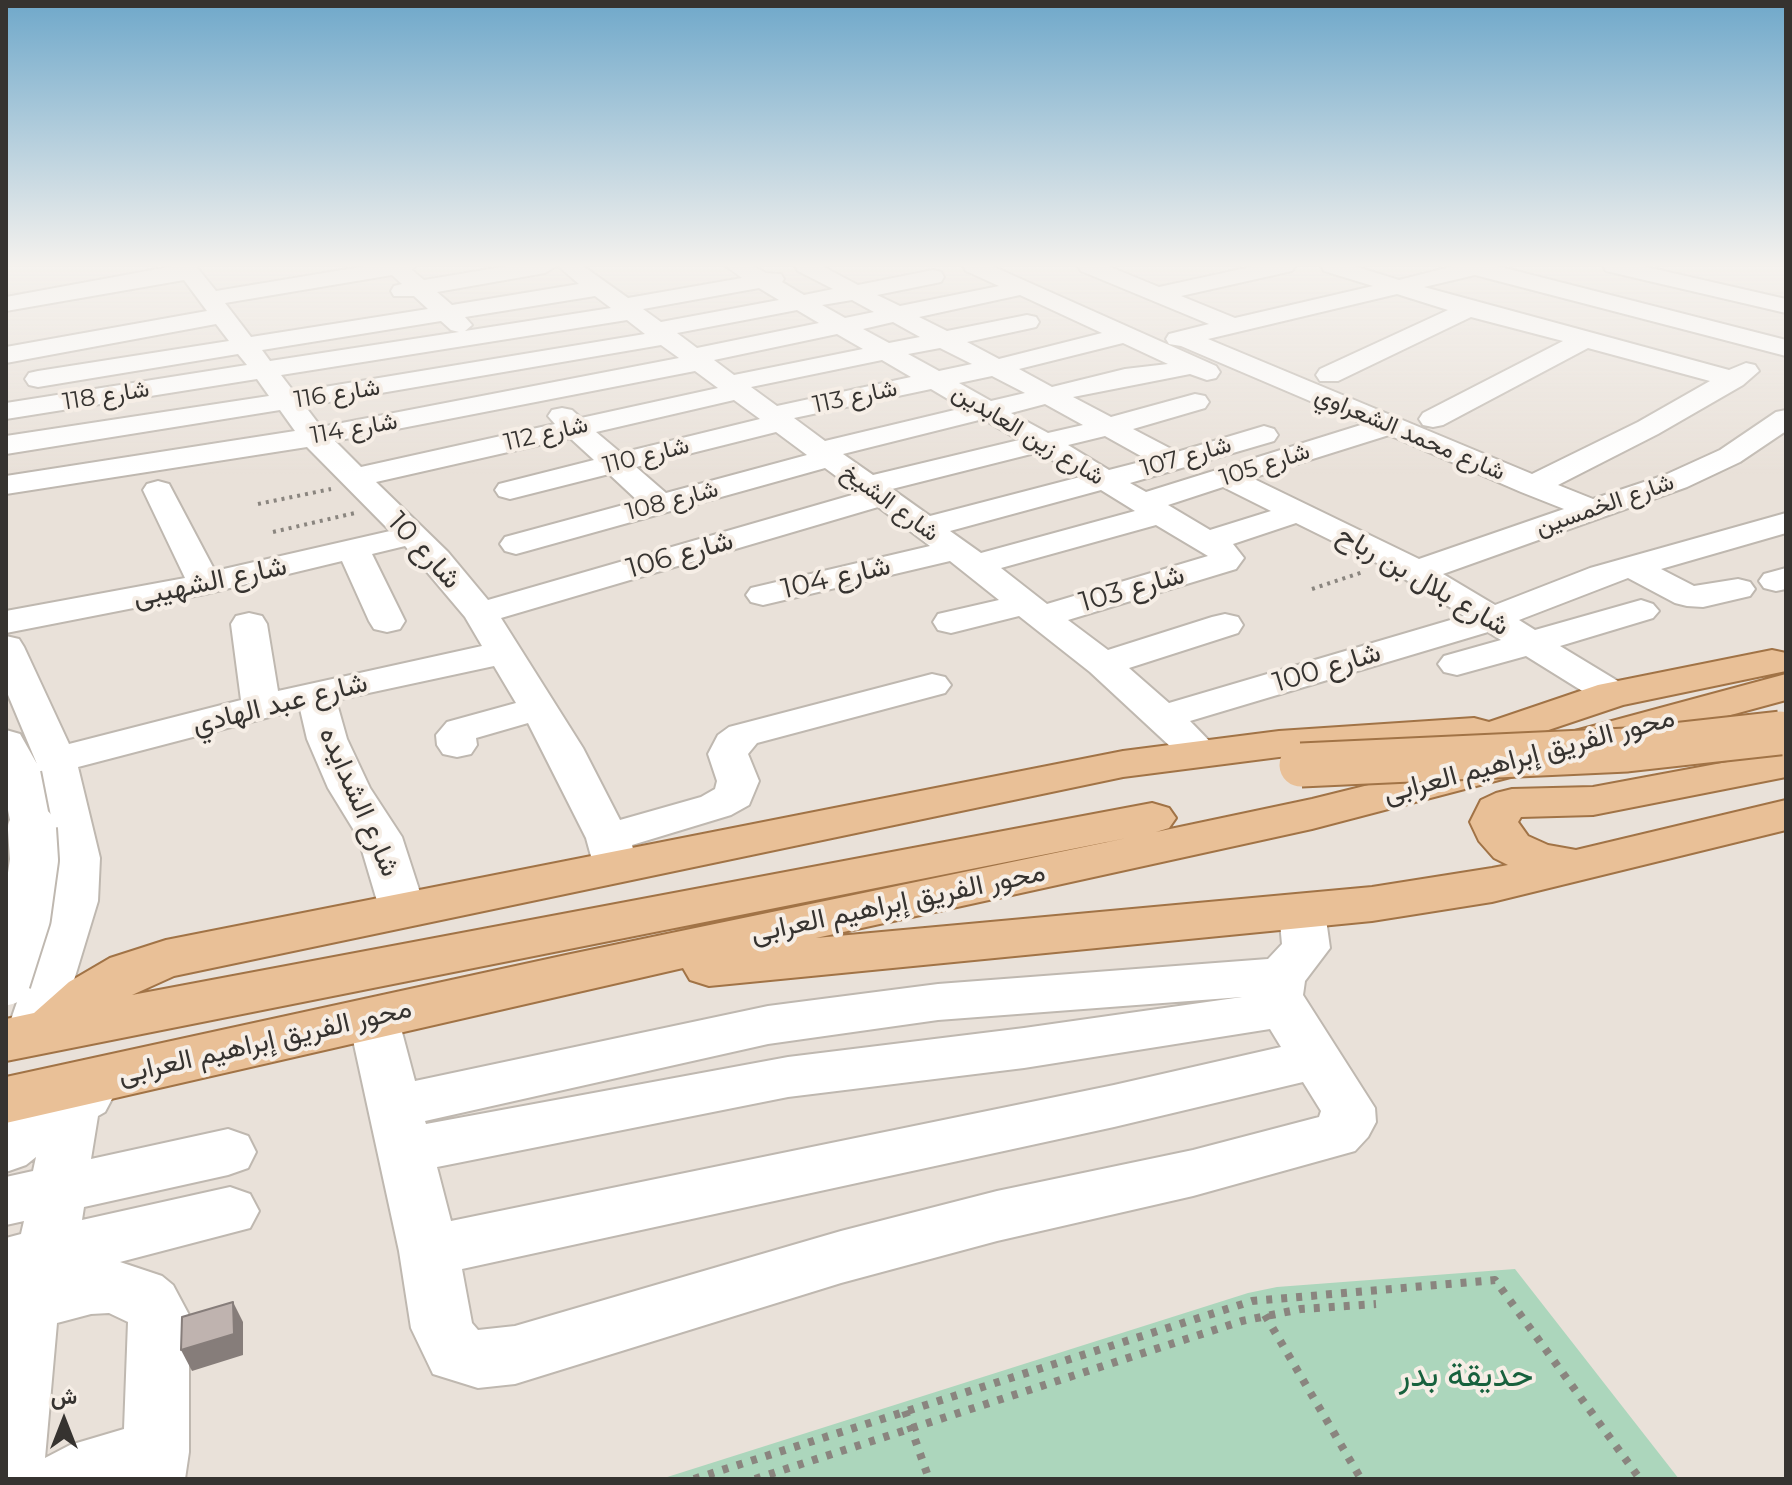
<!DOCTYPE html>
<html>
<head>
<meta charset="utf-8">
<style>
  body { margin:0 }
  #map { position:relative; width:1792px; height:1485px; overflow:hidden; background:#e9e1d9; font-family:Montserrat,Vazirmatn,sans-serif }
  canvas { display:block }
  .frame { position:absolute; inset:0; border:8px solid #363330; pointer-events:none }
  .north { position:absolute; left:24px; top:1381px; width:80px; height:80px; -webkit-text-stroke:6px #f6eee6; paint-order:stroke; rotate:0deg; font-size:22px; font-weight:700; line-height:32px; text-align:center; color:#363330 }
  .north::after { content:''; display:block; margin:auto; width:28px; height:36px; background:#363330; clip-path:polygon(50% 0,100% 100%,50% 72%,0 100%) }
</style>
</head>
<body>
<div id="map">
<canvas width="1792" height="1485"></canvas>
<div class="frame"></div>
<div class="north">ش</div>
</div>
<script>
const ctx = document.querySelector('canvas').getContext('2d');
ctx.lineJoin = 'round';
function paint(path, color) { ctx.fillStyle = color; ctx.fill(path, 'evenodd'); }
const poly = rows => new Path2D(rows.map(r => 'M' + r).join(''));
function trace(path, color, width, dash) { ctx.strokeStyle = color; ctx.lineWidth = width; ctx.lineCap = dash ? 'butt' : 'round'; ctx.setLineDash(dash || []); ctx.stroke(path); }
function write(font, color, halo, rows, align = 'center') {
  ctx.font = font + ' Montserrat,Vazirmatn,sans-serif'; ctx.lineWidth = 8; ctx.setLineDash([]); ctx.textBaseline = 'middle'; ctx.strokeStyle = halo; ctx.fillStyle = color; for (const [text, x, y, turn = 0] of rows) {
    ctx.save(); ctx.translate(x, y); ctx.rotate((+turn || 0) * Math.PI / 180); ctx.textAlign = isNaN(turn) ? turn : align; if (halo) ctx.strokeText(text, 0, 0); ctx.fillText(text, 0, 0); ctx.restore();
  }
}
paint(poly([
  [1515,1269,1679,1479,661,1479,1248,1293,1277,1287]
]), '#acd6bc');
const minor = poly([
  [174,266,196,266,216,291,366,266,415,266,412,270,424,280,508,266,556,266,545,273,437,292,452,305,579,284,558,266,583,266,628,298,742,278,726,266,753,266,766,273,781,274,784,279,782,282,804,295,833,289,798,271,795,266,822,266,858,285,933,270,941,272,944,277,941,282,877,295,900,306,999,286,966,271,963,266,992,266,1216,366,1220,372,1216,378,1207,380,1190,374,1073,397,1111,417,1195,394,1205,396,1209,402,1205,408,1133,429,1177,452,1264,426,1274,429,1278,435,1274,441,1130,483,1146,492,1364,424,1181,346,1169,344,1166,339,1169,334,1209,324,1081,271,1078,266,1108,266,1159,287,1255,266,1295,266,1292,271,1181,296,1235,318,1373,286,1324,271,1321,266,1354,266,1399,280,1454,266,1497,266,1786,340,1786,356,1475,275,1424,287,1729,370,1746,363,1755,365,1759,371,1743,385,1658,434,1558,485,1593,499,1665,475,1720,450,1776,412,1786,410,1786,431,1740,462,1687,487,1443,574,1495,605,1590,568,1786,513,1786,533,1661,569,1694,586,1738,579,1750,582,1755,589,1750,596,1703,607,1687,606,1675,603,1628,578,1519,620,1535,630,1641,600,1653,604,1659,611,1653,618,1560,646,1626,686,1632,694,1626,702,1613,705,1600,702,1526,656,1457,675,1444,672,1438,664,1444,656,1501,640,1488,632,1190,721,1220,752,1214,761,1200,764,1186,761,1090,672,1019,616,951,633,938,630,933,622,938,614,999,600,950,561,763,605,751,602,746,595,751,588,930,546,878,507,501,618,583,748,620,820,701,797,715,789,717,781,708,754,718,735,729,727,932,674,945,677,951,685,945,693,757,743,748,754,759,781,749,805,731,815,632,845,638,867,632,877,616,882,600,877,594,867,586,838,528,723,476,738,477,745,471,754,457,757,443,754,437,745,436,735,447,722,516,703,494,666,336,700,347,739,370,788,402,837,426,911,419,922,403,927,387,922,380,911,358,837,328,788,307,739,300,709,78,767,100,858,98,901,57,1036,49,1050,31,1055,13,1050,6,1034,52,901,56,858,39,778,36,784,21,787,6,783,6,730,20,734,37,764,6,690,6,636,19,639,24,647,69,744,241,700,231,624,236,616,249,613,262,616,267,624,278,691,482,646,465,617,405,546,372,554,405,621,400,629,387,632,374,629,369,621,342,561,205,594,6,633,6,611,185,578,143,490,147,484,158,481,169,484,215,571,390,531,307,447,6,494,6,476,295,431,280,410,6,454,6,436,269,396,257,379,6,419,6,403,247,365,238,354,38,387,29,385,25,379,29,373,38,371,229,341,216,324,6,363,6,347,207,311,184,280,6,311,6,297,174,266],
  [392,275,402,284,394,286,391,291,394,296,414,296,428,309,251,337,225,303,392,275],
  [759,288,779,300,661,322,643,309,759,288],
  [1397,294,1448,310,1320,369,1316,375,1320,381,1338,381,1471,317,1563,341,1423,413,1419,419,1423,425,1433,427,1443,425,1588,348,1710,381,1638,422,1532,474,1208,339,1397,294],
  [1020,295,1102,333,999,359,967,342,1036,327,1039,322,1036,317,1027,315,947,331,919,317,1020,295],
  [595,296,611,308,465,331,472,325,465,317,595,296],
  [852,300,874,312,845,318,822,305,852,300],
  [797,310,819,323,697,348,677,333,797,310],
  [627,320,645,334,294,392,281,375,627,320],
  [441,321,451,330,459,332,270,361,262,350,441,321],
  [893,322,920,337,889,343,863,329,893,322],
  [837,334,863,349,734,375,714,360,837,334],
  [1123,343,1168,364,1125,369,1052,387,1019,369,1123,343],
  [661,345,679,358,321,427,305,406,661,345],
  [940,348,972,364,939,371,908,354,940,348],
  [882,360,911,377,777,406,751,387,882,360],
  [695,371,718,388,581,418,572,410,562,408,552,410,548,416,555,424,361,467,335,441,695,371],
  [992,376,1025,393,991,401,959,383,992,376],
  [931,389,963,408,825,441,794,418,931,389],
  [734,400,760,419,621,453,596,432,734,400],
  [1045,404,1083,425,1048,433,1011,413,1045,404],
  [983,419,1019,440,873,475,843,454,983,419],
  [776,432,807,455,666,493,636,467,776,432],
  [1389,435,1521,492,1564,509,1419,559,1252,478,1389,435],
  [1105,436,1148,460,1109,470,1068,445,1105,436],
  [570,438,594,460,499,484,495,490,499,496,510,499,609,474,638,501,505,537,500,544,505,551,516,554,527,551,825,468,859,493,488,600,448,552,376,482,570,438],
  [1039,452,1080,477,930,516,892,489,1039,452],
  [1223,487,1271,511,1210,530,1168,505,1223,487],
  [1101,490,1135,511,981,553,950,531,1101,490],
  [1296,523,1387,568,1464,616,1169,703,1129,668,1238,633,1243,625,1238,617,1225,614,1212,617,1108,650,1068,620,1236,569,1244,558,1233,544,1296,523],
  [1156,525,1208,556,1047,604,1001,568,1156,525],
  [1603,266,1642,266,1786,299,1786,313,1606,271,1603,266],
  [1786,568,1786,589,1776,591,1764,588,1759,581,1764,574,1786,568],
  [1302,896,1318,901,1325,912,1330,948,1305,981,1303,995,1375,1108,1376,1122,1368,1137,1355,1151,1193,1196,997,1241,841,1283,515,1384,478,1388,433,1374,411,1328,399,1251,348,1017,355,1004,373,998,391,1004,398,1017,415,1081,768,1006,938,984,1268,959,1282,944,1279,912,1286,901,1302,896],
  [1242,997,1024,1028,788,1057,426,1124,425,1121,768,1044,938,1020,1242,997],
  [1270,1029,1281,1047,1114,1085,451,1221,437,1167,788,1097,1024,1068,1270,1029],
  [1303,1082,1321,1111,1319,1117,1193,1150,997,1191,841,1231,515,1326,478,1330,472,1323,462,1269,1114,1127,1303,1082],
  [86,1076,105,1082,113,1097,105,1112,98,1116,91,1159,228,1129,248,1136,256,1152,248,1168,228,1175,84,1207,82,1220,230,1187,250,1194,259,1211,250,1228,120,1262,162,1276,173,1285,189,1315,189,1452,185,1479,6,1479,6,1238,21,1234,24,1221,6,1225,6,1177,33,1171,36,1157,26,1165,6,1172,6,1119,54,1089,86,1076],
  [109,1313,128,1322,124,1429,70,1445,45,1458,57,1323,91,1314,109,1313]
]);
const major = poly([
  [1772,650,1786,653,1786,671,1623,705,1438,767,1422,763,1416,754,1420,748,1279,757,1123,777,174,976,132,995,1152,803,1169,808,1176,818,1169,828,1156,832,1312,799,1506,751,1522,754,1528,764,1522,774,1312,829,816,938,1372,887,1492,868,1508,865,1494,858,1479,841,1470,822,1481,800,1496,793,1512,789,1593,787,1786,751,1786,777,1593,815,1521,817,1518,822,1528,836,1548,845,1576,850,1786,800,1786,830,1492,902,1372,921,709,986,690,980,683,968,6,1123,6,1077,566,955,1127,838,6,1061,6,1019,34,1013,69,982,110,958,166,940,1123,751,1279,731,1474,718,1489,722,1598,685,1772,650],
  [1786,674,1786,700,1576,757,1560,753,1554,744,1560,735,1786,674]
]);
trace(minor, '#bfb8b0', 4);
trace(major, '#a17346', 4);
trace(poly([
  [258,504,331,489],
  [273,532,355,513],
  [1312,589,1363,572]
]), '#8a857f', 4, [3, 5]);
trace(poly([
  [1265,1315,1361,1479],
  [905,1411,929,1479],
  [694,1479,1252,1301,1495,1280,1640,1479],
  [755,1479,1242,1321,1301,1309,1376,1304]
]), '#8a857f', 8, [6, 9]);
paint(minor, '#fff');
paint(major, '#e9c097');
const minorBridgeFar1 = poly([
  [21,775,32,831]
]);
const minorBridge = poly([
  [6,981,26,918,34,860,32,829]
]);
const majorBridge = poly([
  [1301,765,1627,750,1780,733]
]);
trace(minorBridgeFar1, '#bfb8b0', 43, []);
trace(minorBridge, '#bfb8b0', 52, []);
trace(majorBridge, '#a17346', 47, []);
trace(minorBridgeFar1, '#fff', 39);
trace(minorBridge, '#fff', 48);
trace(majorBridge, '#e9c097', 43);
paint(poly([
  [233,1302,243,1322,243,1355,192,1371,181,1350]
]), '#867d7a');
const building = poly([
  [233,1302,234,1334,181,1350,182,1317,233,1302]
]);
paint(building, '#bfb3af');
trace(building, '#867d7a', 2);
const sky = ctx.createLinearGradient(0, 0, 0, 474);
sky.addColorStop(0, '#6fa8ca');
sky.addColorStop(0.56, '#f5f2ee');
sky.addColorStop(1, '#f5f2ee00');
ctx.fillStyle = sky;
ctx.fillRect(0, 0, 1792, 474);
write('24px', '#363330', '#f6eee6', [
  ["شارع 116",337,394,-9],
  ["شارع 118",106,396,-9],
  ["شارع 113",855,397,-12],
  ["شارع 114",354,429,-10],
  ["شارع 112",546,434,-13],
  ["شارع محمد الشعراوي",1410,434,23],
  ["شارع زين العابدين",1028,435,31],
  ["شارع 110",646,456,-14],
  ["شارع 107",1186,457,-16],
  ["شارع 105",1265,465,-18],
  ["شارع 108",672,501,-15],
  ["شارع الشيخ",890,503,36],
  ["شارع الخمسين",1605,505,-19]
]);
write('28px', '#363330', '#f6eee6', [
  ["شارع 10",424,551,47],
  ["شارع 106",680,555,-16],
  ["شارع 104",836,578,-13],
  ["شارع بلال بن رباح",1423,581,30],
  ["شارع الشهيبى",210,582,-12],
  ["شارع 103",1132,589,-16],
  ["شارع 100",1327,668,-17],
  ["شارع عبد الهادي",280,704,-14],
  ["محور الفريق إبراهيم العرابى",1529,756,-15],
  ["شارع الشدايده",359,802,66],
  ["محور الفريق إبراهيم العرابى",898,903,-12],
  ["محور الفريق إبراهيم العرابى",265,1042,-13]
]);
write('34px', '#17613d', '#f6eee6', [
  ["حديقة بدر",1466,1376]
]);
</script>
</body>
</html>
